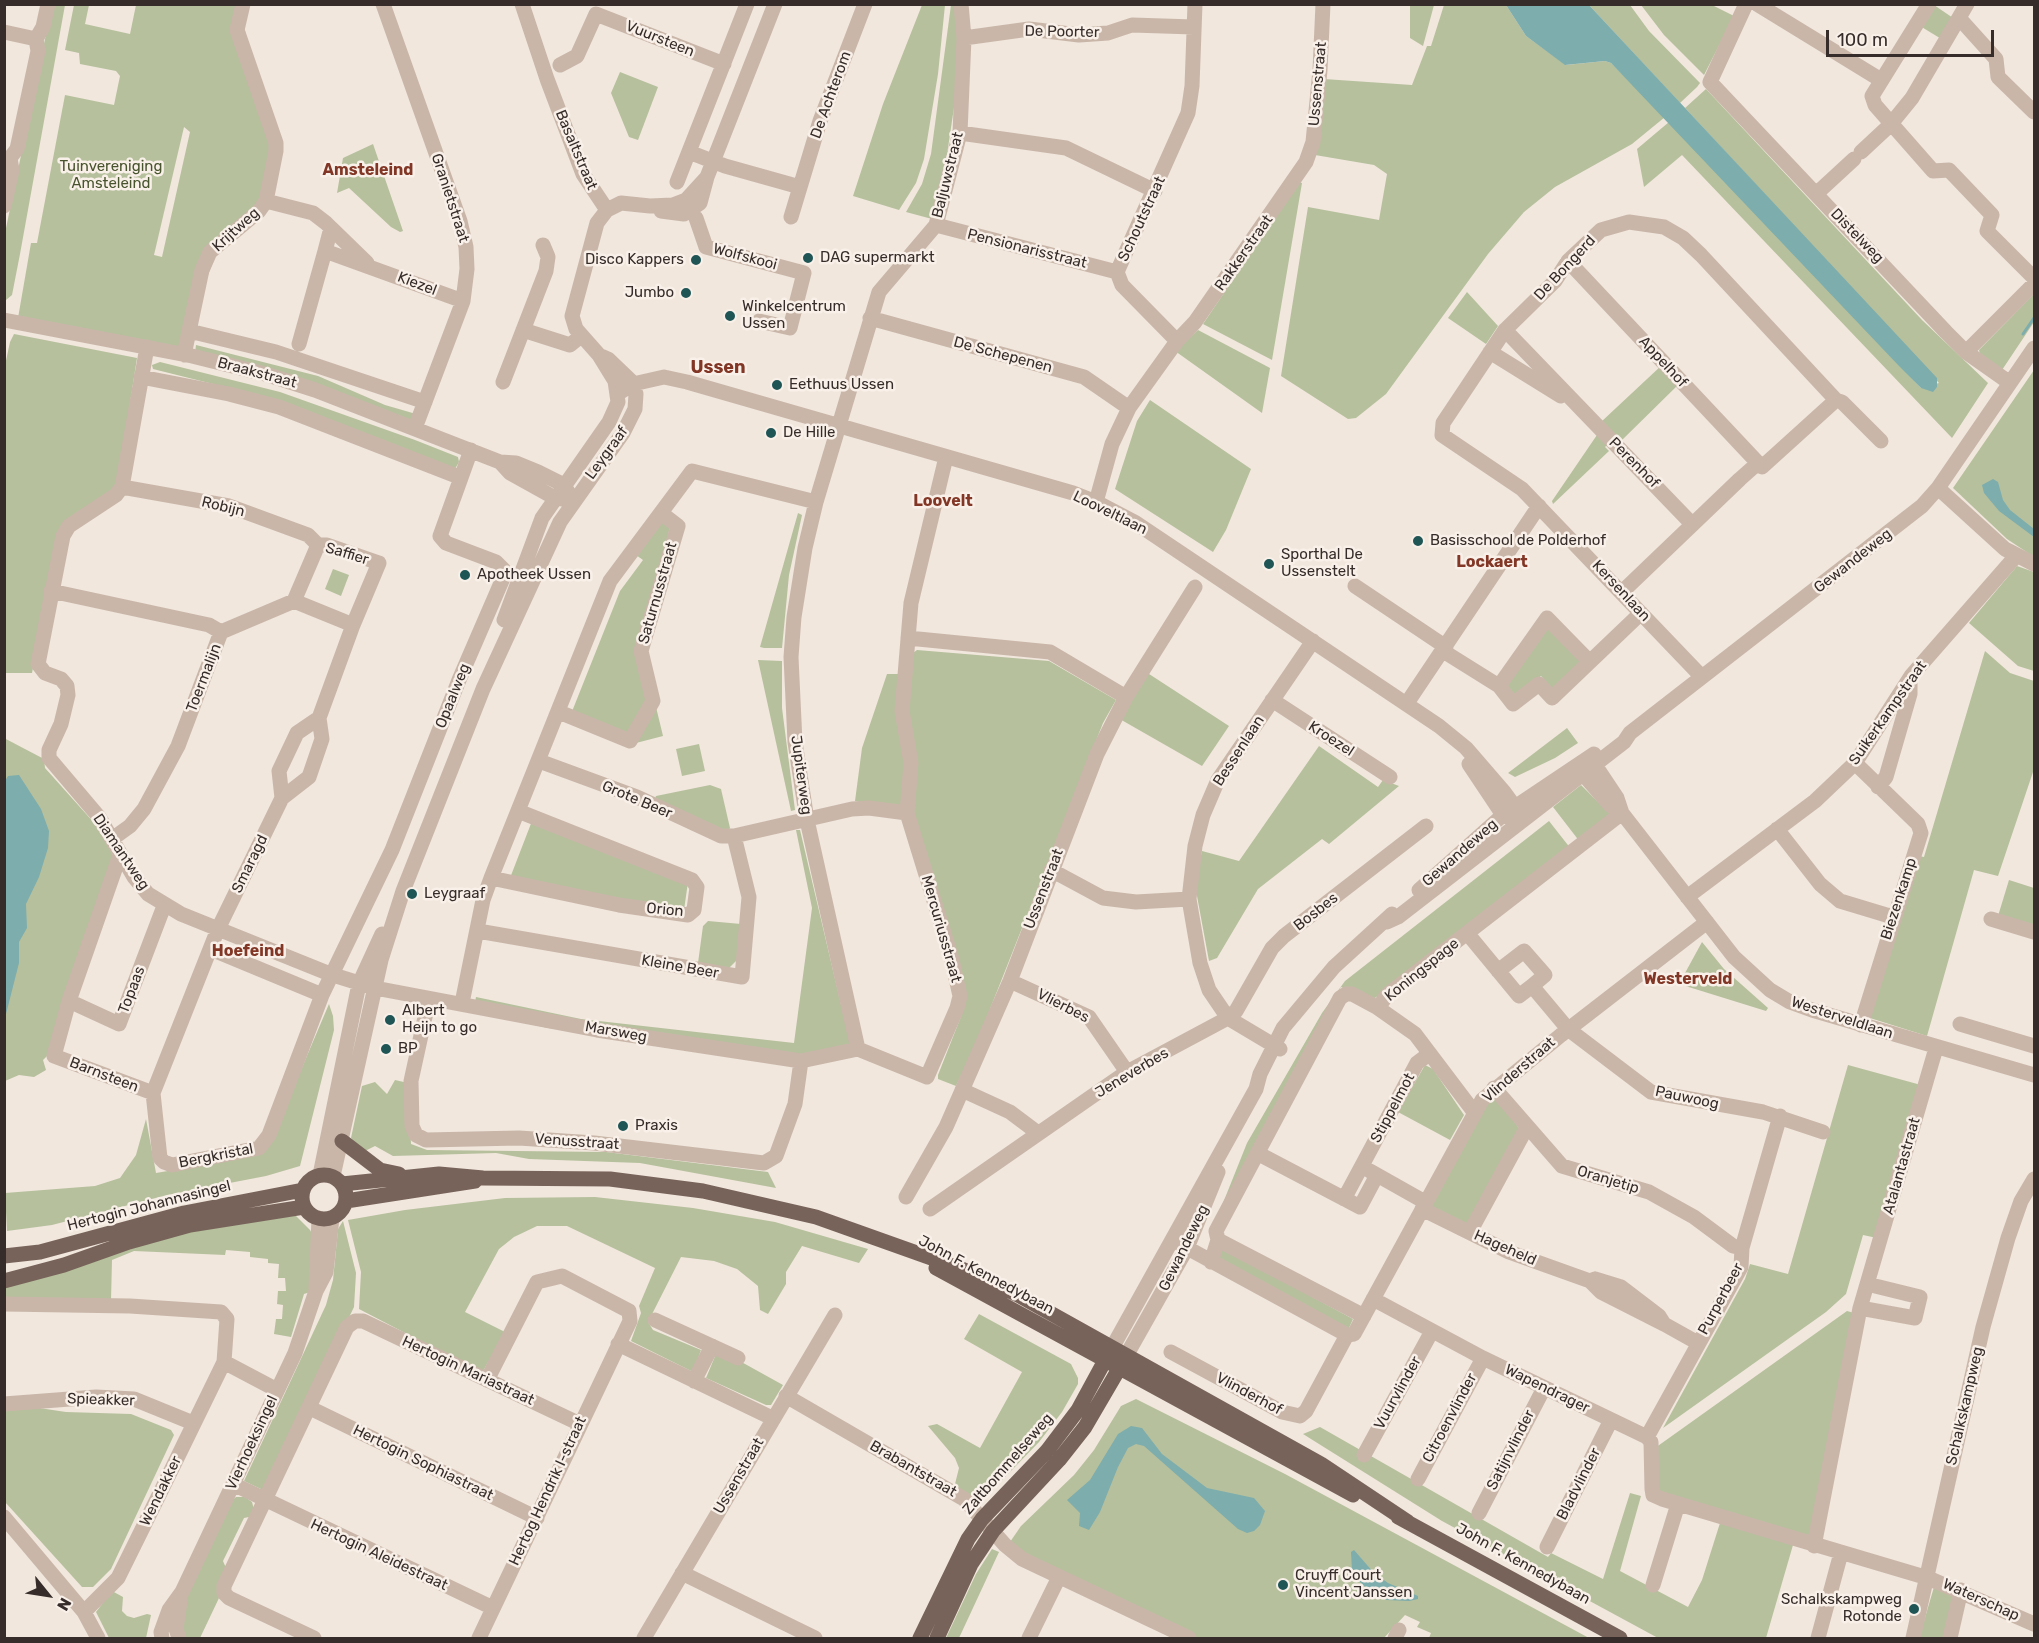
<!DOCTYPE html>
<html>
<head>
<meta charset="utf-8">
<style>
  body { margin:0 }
  #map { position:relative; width:2039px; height:1643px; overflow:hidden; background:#f1e7dd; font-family:Rubik,sans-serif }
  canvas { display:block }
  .frame { position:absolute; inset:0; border:6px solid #362c29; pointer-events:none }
  .north { position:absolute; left:18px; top:1565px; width:60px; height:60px; -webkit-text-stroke:4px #f9f1e9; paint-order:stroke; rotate:120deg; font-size:16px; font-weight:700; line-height:24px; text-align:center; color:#362c29 }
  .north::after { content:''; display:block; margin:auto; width:21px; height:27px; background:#362c29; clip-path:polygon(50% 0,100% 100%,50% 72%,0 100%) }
  .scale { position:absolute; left:1826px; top:30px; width:168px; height:27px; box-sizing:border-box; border:3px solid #362c29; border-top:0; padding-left:8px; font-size:18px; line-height:21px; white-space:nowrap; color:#362c29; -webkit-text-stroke:4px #f9f1e9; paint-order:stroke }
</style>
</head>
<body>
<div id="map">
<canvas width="2039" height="1643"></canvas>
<div class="frame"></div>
<div class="north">N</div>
<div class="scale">100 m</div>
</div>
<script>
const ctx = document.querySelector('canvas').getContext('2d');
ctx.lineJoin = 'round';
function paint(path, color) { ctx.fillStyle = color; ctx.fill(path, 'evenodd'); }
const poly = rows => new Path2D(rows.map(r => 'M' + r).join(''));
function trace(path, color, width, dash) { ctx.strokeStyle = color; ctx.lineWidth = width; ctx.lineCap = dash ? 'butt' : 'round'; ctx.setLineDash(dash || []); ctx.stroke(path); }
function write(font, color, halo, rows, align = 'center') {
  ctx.font = font + ' Rubik,sans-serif'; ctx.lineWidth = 5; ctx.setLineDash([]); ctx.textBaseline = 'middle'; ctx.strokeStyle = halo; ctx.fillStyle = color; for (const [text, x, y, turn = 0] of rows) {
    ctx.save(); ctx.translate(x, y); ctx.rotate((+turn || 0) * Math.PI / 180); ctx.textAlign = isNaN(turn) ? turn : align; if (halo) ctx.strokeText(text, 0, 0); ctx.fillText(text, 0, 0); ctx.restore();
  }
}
paint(poly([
  [52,5,65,5,20,254,12,295,6,300,5,233],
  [74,5,89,5,85,24,130,34,136,5,239,5,271,143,261,202,226,229,179,349,18,318,31,243,37,243,65,95,114,105,120,76,116,71,80,64,79,53,65,50],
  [184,127,190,132,162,257,154,255],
  [922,5,945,5,938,74,924,159,916,183,899,210,853,196,883,104],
  [951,5,955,5,958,34,956,94,945,168,932,219,906,212,922,184,931,154],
  [1410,5,1434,5,1423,46,1410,38],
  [1444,5,1506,5,1526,36,1566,65,1605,61,1611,63,1665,117,1632,144,1555,187,1524,212,1488,254,1386,394,1356,418,1348,419,1281,376,1308,207,1379,220,1387,174,1374,165,1315,155,1324,79,1412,85,1427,46,1431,46],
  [1589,5,1630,5,1649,31,1700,83,1697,87,1680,103],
  [1641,5,1712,5,1734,16,1704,75,1664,35],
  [1934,5,1956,20,1943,40,1920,26],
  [620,72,658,87,638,140,629,137,611,93],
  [1706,89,1922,320,1988,383,1952,438,1682,155,1644,187,1637,149,1669,122,1921,388,1939,383,1685,108],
  [373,144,403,231,400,232,391,227,349,188,337,193,343,158],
  [1299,182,1302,183,1272,360,1203,324],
  [1467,292,1498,326,1486,344,1448,318],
  [2034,294,2034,322,2002,370,1980,355,1979,350],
  [1198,330,1270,368,1262,413,1175,351],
  [14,334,137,358,117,487,57,543,32,673,5,673,4,370,10,342],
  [196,345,318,376,385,405,416,414,414,419,409,421,195,353],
  [160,362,280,392,415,440,458,457,459,462,455,469,241,391,153,369,152,365],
  [1662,365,1679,384,1620,442,1601,422],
  [2034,370,2034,557,2007,539,1953,488],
  [1150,400,1251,469,1226,530,1213,552,1115,489,1137,421],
  [1599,432,1609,443,1605,447,1609,451,1553,504,1552,501],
  [798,513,802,515,789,575,782,648,764,648,760,647],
  [661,520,670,527,640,647,649,701,631,732,624,734,571,714,620,591,643,560,636,555],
  [2017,566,2034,572,2034,671,2018,666,1969,623],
  [333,569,349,575,341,596,325,589],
  [1549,622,1587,661,1555,692,1541,676,1514,697,1506,687],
  [917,650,1049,661,1116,700,1103,723,977,1042,956,1086,938,1079,938,1075,962,1014,915,826,907,709,913,653],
  [1985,651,2010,673,2034,681,2034,769,1998,876,1974,870,1927,1036,1870,1018,1919,856,1924,857],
  [758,660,782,661,782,708,795,810,791,811],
  [1146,672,1229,726,1202,766,1118,718],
  [887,674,900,674,905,745,904,807,855,801,862,748],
  [656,707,663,736,636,743],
  [1567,728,1578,743,1555,758,1515,777,1508,773],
  [4,738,44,759,45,768,96,825,114,857,48,1055,43,1060,46,1070,34,1077,19,1075,5,1081],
  [699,744,705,771,682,776,676,749],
  [1319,746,1378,787,1383,780,1399,786,1329,844,1322,839,1258,889,1217,958,1209,961,1197,896,1197,873,1202,851,1239,861],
  [710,785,721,789,730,828,727,833,653,804,656,796],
  [1581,785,1611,815,1580,842,1553,807],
  [532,821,688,882,684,910,510,878],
  [1549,821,1571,849,1375,998,1363,997,1341,987,1219,1213,1247,1143,1322,1013,1345,981],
  [796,830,800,830,851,1047,813,1056,548,1028,473,1012,476,997,581,1019,794,1043,812,908],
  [2009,880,2034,888,2034,928,1998,916],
  [708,921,741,924,737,960,729,968,698,963,703,926],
  [1702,942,1724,969,1768,1008,1766,1011,1679,984],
  [329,1004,333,1016,334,1030,300,1166,266,1176,167,1195,52,1225,7,1231,5,1193,95,1186,120,1178,136,1155,146,1119,156,1173,255,1156,269,1145],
  [1425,1065,1433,1069,1464,1115,1450,1140,1398,1112],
  [1848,1065,1921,1085,1877,1238,1863,1235,1846,1294,1826,1312,1663,1428,1745,1279,1750,1264,1788,1274],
  [395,1080,408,1083,411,1144,427,1150,606,1152,768,1172,776,1188,640,1163,529,1159,496,1153,393,1156,375,1146,361,1153,351,1138,362,1086,375,1082,387,1094],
  [1496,1097,1519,1128,1467,1226,1427,1208,1477,1114],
  [595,1197,693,1208,775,1222,868,1249,859,1263,802,1246,786,1272,786,1284,768,1314,760,1310,758,1286,737,1269,714,1261,681,1257,648,1322,653,1330,701,1350,693,1372,631,1341,641,1313,639,1306,655,1268,567,1226,537,1226,514,1237,499,1249,465,1312,505,1332,482,1373,359,1309,361,1272,348,1220,405,1210,505,1198],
  [292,1212,310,1230,314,1237,310,1292,304,1294,291,1337,274,1334,276,1319,282,1319,283,1305,277,1304,278,1291,286,1291,285,1278,278,1278,279,1264,268,1263,268,1259,250,1257,250,1252,226,1250,225,1255,134,1251,112,1260,111,1300,5,1298,5,1288,133,1242],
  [343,1221,356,1273,354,1307,265,1491,244,1481,326,1305,333,1280,338,1229],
  [1220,1247,1353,1319,1348,1330,1218,1257],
  [1847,1311,1854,1313,1812,1537,1659,1494,1655,1448],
  [979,1314,1071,1364,1078,1378,1078,1384,1062,1412,1039,1442,980,1503,954,1488,959,1468,955,1458,928,1426,937,1424,980,1448,1022,1372,964,1339],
  [718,1349,783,1385,771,1405,766,1405,706,1378],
  [1136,1399,1285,1474,1589,1638,1429,1638,1431,1633,1417,1627,1420,1622,1405,1615,1384,1638,1197,1638,1027,1556,1010,1542,1021,1526,1074,1475,1094,1450,1121,1406],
  [19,1405,66,1412,131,1414,171,1430,174,1435,111,1569,93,1587,82,1587,5,1502,5,1407],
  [1320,1427,1548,1557,1551,1553,1603,1579,1630,1493,1641,1496,1620,1571,1688,1607,1702,1580,1720,1523,1793,1545,1766,1638,1658,1638,1442,1521,1303,1434],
  [236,1497,245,1497,252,1502,254,1510,249,1517,244,1518,223,1561,226,1568,217,1588,219,1598,200,1638,183,1638,181,1624,187,1595,231,1501],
  [992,1549,999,1552,959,1638,946,1638,976,1574],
  [1934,1587,1951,1591,1954,1600,1946,1638,1919,1638],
  [112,1591,123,1597,122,1611,127,1616,134,1618,147,1614,151,1615,146,1638,109,1638,96,1612]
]), '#b6c09d');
paint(poly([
  [1506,5,1589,5,1937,378,1937,387,1933,392,1921,388,1899,366,1611,63,1605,61,1565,65,1526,36],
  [1993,479,1998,482,2003,500,2010,510,2034,529,2034,537,1999,511,1984,493,1982,485],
  [19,775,41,809,49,831,48,848,39,877,26,904,27,928,19,942,19,963,5,1018,5,781,8,776],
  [1131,1426,1142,1428,1162,1454,1207,1488,1254,1498,1265,1511,1260,1525,1254,1531,1247,1533,1238,1529,1144,1446,1136,1444,1128,1448,1118,1467,1100,1512,1089,1530,1079,1526,1080,1513,1067,1500,1090,1480,1118,1434],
  [1354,1550,1374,1573,1388,1583,1418,1596,1418,1599,1409,1601,1387,1600,1364,1586,1356,1578,1352,1570,1351,1552]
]), '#7dadad');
trace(poly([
  [2023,334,2034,318]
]), '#7dadad', 3);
trace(poly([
  [383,4,460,221,466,247,467,269,463,301,415,428],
  [522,4,547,79,583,174,607,210],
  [1746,4,1710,82,1946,332,1966,352,2010,383],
  [1757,4,1881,80],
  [1929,4,1872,96,1875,105,1933,171,1949,170,1992,215,1987,231,2034,278],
  [1960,19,1996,59,1998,77,2034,112],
  [4,32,36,39],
  [964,38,1029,29,1079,35,1108,33,1132,25,1194,27],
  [560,65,577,56,596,14,724,64],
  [960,133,1066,148,1155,191],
  [689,152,725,166,800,187],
  [1861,152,1890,125,1912,98,1967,4],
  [677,182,747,4],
  [1816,194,1854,159],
  [266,201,313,213,326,223,331,228,325,251,463,301],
  [4,206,12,170,10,158,17,149,38,51,36,39,43,27,48,4],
  [661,211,684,214,700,203,707,177,775,4],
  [791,217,820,121,865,4],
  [696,218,706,247,804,273,790,328,759,321],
  [936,225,1117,272],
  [331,228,367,263],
  [1568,261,1758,463],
  [870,318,1084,377,1129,408],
  [4,320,192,356,265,374,315,390,500,462,516,463,538,472,564,485,568,492],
  [523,330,570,345,581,336],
  [1505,330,1692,524],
  [189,331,276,352,425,402],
  [1177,341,1122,285,1117,272,1188,113,1192,86,1195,4],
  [299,344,325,251],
  [147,347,122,487,116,495,69,526,63,536,38,664,45,673,61,679,67,686,68,695,61,724,49,750,49,758,99,817,134,877,148,894,181,914,330,974,375,988,597,1030,801,1061,858,1049],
  [1490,352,1561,396],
  [1966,352,2034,284],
  [184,355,202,270,210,252,259,211,266,201,276,151,276,143,237,30,243,4],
  [141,377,229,394,279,407,459,477],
  [503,382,546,271,548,257,543,245],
  [619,393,633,384,664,377,687,382,1073,493,1096,502,1136,523,1439,726,1466,748,1504,792,1515,807,1519,822],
  [500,462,510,473,555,498,563,499],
  [122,487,229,506,308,535,318,545],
  [1938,488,2005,549,2034,564],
  [1096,502,1112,444,1129,408,1177,341,1195,322,1306,162,1313,142,1320,70,1323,4],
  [1355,586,1446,647],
  [51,591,209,625,221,632,178,746,144,809,130,826,112,839],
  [1622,592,1740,479,1758,463,1762,467,1836,400],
  [504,620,542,518,609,422,618,402,615,381,599,355,576,329,572,316,597,223,607,210,621,203,650,206,673,205,686,200,707,177],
  [221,632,294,601,353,625,379,563,327,545,318,545,294,601],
  [908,638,1050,652,1126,697],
  [1443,651,1499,686,1513,704,1539,684,1552,698,1641,613],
  [1702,677,1522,489,1442,435,1443,423,1505,330,1555,281,1568,261,1601,230,1629,222,1664,227,1683,238,1701,255,1836,400,1842,402,1881,441],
  [1499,686,1547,618,1590,662],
  [1272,700,1390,777],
  [1407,703,1539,506],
  [559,712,630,741,653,701,641,651,678,526,661,513],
  [539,761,637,797,721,836,734,836,852,809,869,808,907,813],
  [1855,763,1918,824,1921,833,1861,1025],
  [1469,764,1503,815,1510,818],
  [1878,787,1886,777,1910,694,1910,679],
  [282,798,279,771,297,733,319,718,353,625],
  [1622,813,1610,805,1583,774,1585,760,1595,765,1617,798,1622,813,1734,957,1770,990,1790,1002,1812,1010,2034,1075],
  [1777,829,1820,884,1840,901,1893,917],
  [120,855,69,1001,54,1056,153,1093,218,929,282,798,309,777,322,739,319,718],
  [1051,870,1103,898,1136,902,1189,899],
  [491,878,619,905,688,915,694,910,697,887,692,880,518,811],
  [1419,890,1503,815,1594,754],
  [1687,897,1815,801,1855,763,1911,676,2016,556],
  [1991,919,2034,932],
  [1387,922,1398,917,1624,742,1630,733,1922,506,1938,488,2034,348],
  [478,931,742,977,749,897,734,836],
  [1467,933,1519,996,1532,986,1568,1029,1651,1092,1763,1112,1823,1132],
  [211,949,322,995],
  [1498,971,1524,951,1545,975,1532,986],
  [1010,981,1089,1017,1127,1072],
  [429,999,411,1081,412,1126,416,1135,426,1140,519,1138,594,1143,764,1163,776,1156,795,1104,801,1061],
  [69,1001,119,1024,164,906],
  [462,1003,483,900,491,878,610,581,692,471,816,502],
  [1378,1008,1415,1034,1474,1112],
  [1960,1024,2034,1046],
  [858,1049,807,820,795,742,791,657,794,617,805,548,816,502,879,292,936,225,960,133,964,38,961,4],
  [858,1049,927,1077,957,1008,960,996,951,956,907,813,911,763,902,711,911,603,946,457],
  [1280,1049,1228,1018,1209,990,1200,963,1189,899,1195,846,1203,815,1218,780,1313,641],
  [1494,1088,1562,1166,1649,1192,1694,1217,1733,1246,1742,1248],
  [962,1090,1010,1112,1038,1133],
  [153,1093,160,1158,164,1162,172,1165,259,1148,269,1135,322,995,392,850,459,680,504,576,504,570,496,562,446,543,440,536,471,450],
  [1259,1154,1360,1207,1377,1175],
  [1370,1171,1425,1202],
  [320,1175,359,984,382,934],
  [333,1176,381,960,403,891,483,689,560,522,623,433,635,409,636,394,631,381,608,359,599,355],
  [906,1197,946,1127,1010,981,1097,754,1126,697,1195,587],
  [1344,1199,1417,1063,1429,1054],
  [930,1209,1127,1072,1228,1018,1236,1011,1272,948,1284,936,1426,826],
  [1422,1209,1509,1252,1590,1281],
  [1470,1232,1527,1127],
  [1218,1240,1364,1316],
  [1180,1244,1347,1335],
  [1211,1262,1218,1240,1216,1231,1340,998,1346,994,1352,994,1378,1008,1387,995,1622,813],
  [1595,1279,1621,1287,1659,1316,1664,1324,1601,1292,1590,1281,1595,1279],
  [316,1288,319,1218],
  [1373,1299,1483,1358,1647,1437,1651,1442,1652,1489,1653,1495,1662,1499,1928,1578,2034,1624],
  [4,1304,130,1306,221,1312,227,1319,224,1362,162,1489,118,1578,84,1612],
  [1860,1308,1915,1318,1920,1297,1867,1284],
  [655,1320,738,1358],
  [1664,1324,1698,1343],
  [618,1344,772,1418],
  [1112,1348,1256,1089,1260,1074,1283,1028,1334,967,1392,914],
  [1171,1352,1282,1412,1300,1416,1306,1411,1347,1335,1354,1334,1482,1100,1561,1035,1707,922],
  [1126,1356,1187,1248,1218,1172],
  [224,1362,277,1390],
  [694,1381,712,1346],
  [786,1396,964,1499,1005,1545,1022,1559,1189,1638],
  [4,1404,96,1397,134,1399,193,1423],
  [310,1408,537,1518],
  [1647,1437,1741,1267,1742,1248,1780,1116],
  [1364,1455,1432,1331],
  [1418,1479,1483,1358],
  [233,1484,493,1608],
  [1479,1513,1544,1388],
  [4,1517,84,1612,98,1638],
  [1814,1546,1860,1308,1936,1048],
  [1547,1547,1611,1420],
  [682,1573,815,1638],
  [1653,1585,1678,1504],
  [162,1638,161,1632,169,1610,182,1592,295,1353,316,1291,326,1272,332,1218],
  [179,1638,176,1629,180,1601],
  [314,1638,229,1598,224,1593,224,1586,347,1327,355,1321,363,1321,580,1424],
  [479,1638,630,1321,629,1311,562,1276,537,1282,487,1380],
  [644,1638,835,1315],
  [1029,1638,1059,1577],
  [1395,1638,1399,1630],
  [1818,1638,1841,1553],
  [1913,1638,1983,1327,2008,1238,2021,1201,2034,1179],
  [1950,1638,1961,1590]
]), '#c9b6a9', 15);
trace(poly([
  [342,1141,380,1170,399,1174],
  '302 1197a22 22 0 1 1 44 0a22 22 0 1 1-44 0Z',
  [342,1184,439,1174,483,1178,610,1179,703,1191,816,1217,962,1269,1018,1295,1321,1464,1408,1522],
  [346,1201,475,1181],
  [4,1256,40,1252,184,1213,303,1190],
  [936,1268,1353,1495],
  [4,1281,64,1265,129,1242,190,1225,304,1207],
  [1398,1517,1620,1638],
  [920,1638,968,1539,982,1519,1047,1451,1078,1410,1109,1353],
  [937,1638,971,1564,993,1531,1059,1460,1085,1427,1123,1362]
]), '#78635a', 15);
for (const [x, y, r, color] of [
  [808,258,6,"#205556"],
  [696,260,6,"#205556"],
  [686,293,6,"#205556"],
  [730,316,6,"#205556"],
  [777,385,6,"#205556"],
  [771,433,6,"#205556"],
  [1418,541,6,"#205556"],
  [1269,564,6,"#205556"],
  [465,575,6,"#205556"],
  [412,894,6,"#205556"],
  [390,1020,6,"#205556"],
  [386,1049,6,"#205556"],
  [623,1126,6,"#205556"],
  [1283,1585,6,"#205556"],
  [1914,1609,6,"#205556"]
]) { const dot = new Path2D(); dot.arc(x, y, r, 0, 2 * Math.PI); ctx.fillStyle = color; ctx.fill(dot); trace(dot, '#f9f1e9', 2); }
write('15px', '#362c29', '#f9f1e9', [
  ["De Poorter",1062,32,1],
  ["Vuursteen",660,39,22],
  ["Ussenstraat",1318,84,-85],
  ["De Achterom",831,95,-70],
  ["Basaltstraat",576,150,67],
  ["Baljuwstraat",948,175,-76],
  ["Granietstraat",450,198,72],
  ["Schoutstraat",1142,219,-65],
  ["Krijtweg",236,230,-42],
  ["Distelweg",1857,236,46],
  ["Pensionarisstraat",1027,249,14],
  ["Rakkerstraat",1244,253,-55],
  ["Wolfskooi",745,257,15],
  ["De Bongerd",1565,268,-47],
  ["Kiezel",417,284,21],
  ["De Schepenen",1003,355,15],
  ["Appelhof",1663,362,47],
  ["Braakstraat",257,373,15],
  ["Leygraaf",607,453,-54],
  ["Perenhof",1634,463,45],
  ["Robijn",223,507,14],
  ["Looveltlaan",1110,513,26],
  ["Saffier",347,554,17],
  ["Gewandeweg",1853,561,-38],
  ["Kersenlaan",1621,591,47],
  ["Saturnusstraat",658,593,-74],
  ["Toermalijn",204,678,-69],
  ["Opaalweg",453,696,-68],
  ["Suikerkampstraat",1888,713,-55],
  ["Kroezel",1331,739,33],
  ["Bessenlaan",1239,751,-57],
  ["Jupiterweg",801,775,82],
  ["Grote Beer",637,800,23],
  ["Diamantweg",121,852,56],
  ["Gewandeweg",1460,853,-41],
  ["Smaragd",250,864,-64],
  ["Ussenstraat",1044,889,-69],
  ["Biezenkamp",1899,899,-72],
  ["Orion",665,910,5],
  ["Bosbes",1316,912,-38],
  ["Mercuriusstraat",941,929,74],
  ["Kleine Beer",680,967,10],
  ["Koningspage",1422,970,-39],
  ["Topaas",132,990,-69],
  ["Vlierbes",1063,1006,27],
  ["Westerveldlaan",1842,1018,18],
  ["Marsweg",616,1032,10],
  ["Vlinderstraat",1519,1070,-41],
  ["Jeneverbes",1132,1073,-31],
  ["Barnsteen",104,1075,21],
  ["Pauwoog",1687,1098,12],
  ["Stippelmot",1393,1108,-62],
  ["Venusstraat",577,1142,4],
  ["Bergkristal",216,1156,-11],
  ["Atalantastraat",1902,1166,-74],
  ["Oranjetip",1608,1180,17],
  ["Hertogin Johannasingel",149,1206,-14],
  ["Gewandeweg",1184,1248,-64],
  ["Hageheld",1505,1248,24],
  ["John F. Kennedybaan",986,1275,28],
  ["Purperbeer",1721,1299,-62],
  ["Hertogin Mariastraat",468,1371,25],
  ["Wapendrager",1547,1389,26],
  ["Vuurvlinder",1398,1393,-61],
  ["Vlinderhof",1249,1394,28],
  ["Spieakker",101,1400,2],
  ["Schalkskampweg",1965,1406,-77],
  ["Citroenvlinder",1450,1418,-62],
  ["Vierhoeksingel",252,1443,-65],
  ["Satijnvlinder",1511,1450,-63],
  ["Hertogin Sophiastraat",423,1463,26],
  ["Zaltbommelseweg",1008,1464,-49],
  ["Brabantstraat",913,1469,30],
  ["Ussenstraat",739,1476,-60],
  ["Bladvlinder",1579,1484,-63],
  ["Wendakker",161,1491,-64],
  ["Hertog Hendrik I-straat",548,1491,-65],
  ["Hertogin Aleidestraat",379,1555,25],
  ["John F. Kennedybaan",1523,1564,29],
  ["Waterschap",1981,1600,24]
]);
write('15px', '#48542d', '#f9f1e9', [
  ["Tuinvereniging",111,167],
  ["Amsteleind",111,184]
]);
write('15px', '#362c29', '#f9f1e9', [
  ["DAG supermarkt",820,258],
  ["Disco Kappers",684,260,"right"],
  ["Jumbo",674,293,"right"],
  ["Winkelcentrum",742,307],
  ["Ussen",742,324],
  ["Eethuus Ussen",789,385],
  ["De Hille",783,433],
  ["Basisschool de Polderhof",1430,541],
  ["Sporthal De",1281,555],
  ["Ussenstelt",1281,572],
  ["Apotheek Ussen",477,575],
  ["Leygraaf",424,894],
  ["Albert",402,1011],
  ["Heijn to go",402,1028],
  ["BP",398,1049],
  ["Praxis",635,1126],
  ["Cruyff Court",1295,1576],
  ["Vincent Janssen",1295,1593],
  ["Schalkskampweg",1902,1600,"right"],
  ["Rotonde",1902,1617,"right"]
], 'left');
write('bold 16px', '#823625', '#f9f1e9', [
  ["Amsteleind",368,170],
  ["Loovelt",943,501],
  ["Lockaert",1492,562],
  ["Hoefeind",248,951],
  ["Westerveld",1688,979]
]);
write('bold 18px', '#823625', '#f9f1e9', [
  ["Ussen",718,368]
]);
</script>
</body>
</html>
